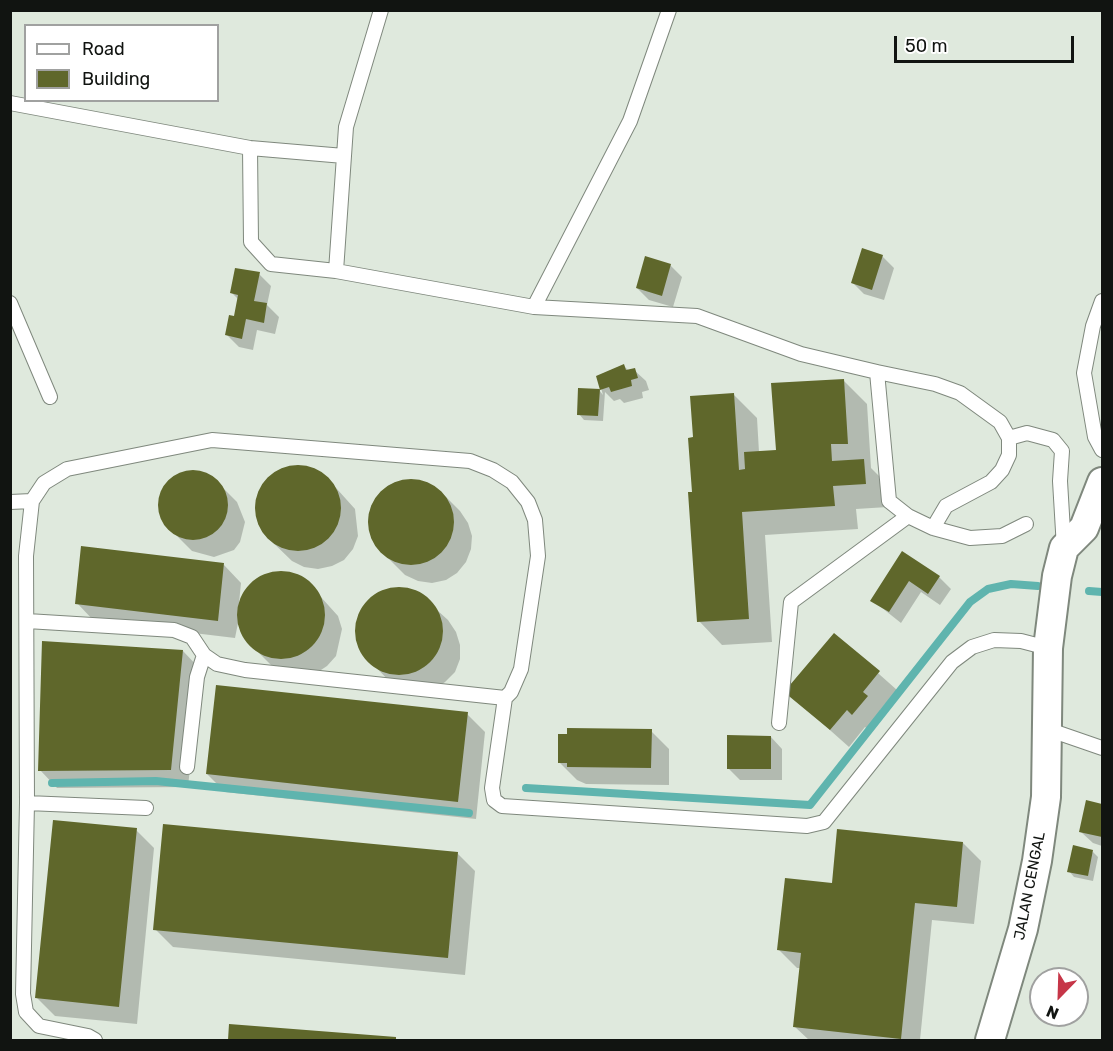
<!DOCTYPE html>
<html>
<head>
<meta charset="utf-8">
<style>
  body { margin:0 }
  #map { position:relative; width:1113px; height:1051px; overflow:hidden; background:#dfe9dd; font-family:Rubik,sans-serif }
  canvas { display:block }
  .frame { position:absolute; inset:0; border:12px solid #111411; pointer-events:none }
  .legend { position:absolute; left:24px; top:24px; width:195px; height:78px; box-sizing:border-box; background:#fff; border:2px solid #a0a1a0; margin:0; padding:8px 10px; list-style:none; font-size:18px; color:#111411 }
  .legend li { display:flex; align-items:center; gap:12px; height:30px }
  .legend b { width:30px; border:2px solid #a0a1a0 }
  .north { position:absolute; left:1029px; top:967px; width:60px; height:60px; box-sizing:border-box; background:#fff; border:2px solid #a0a1a0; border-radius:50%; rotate:203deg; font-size:16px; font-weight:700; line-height:24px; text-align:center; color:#111411 }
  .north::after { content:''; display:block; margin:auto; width:21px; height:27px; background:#c63648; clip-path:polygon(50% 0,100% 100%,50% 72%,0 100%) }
  .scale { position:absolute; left:894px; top:36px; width:180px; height:27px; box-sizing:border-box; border:3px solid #111411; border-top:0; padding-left:8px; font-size:18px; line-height:21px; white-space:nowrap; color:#111411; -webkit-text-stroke:4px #fff; paint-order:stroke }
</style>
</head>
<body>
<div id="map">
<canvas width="1113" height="1051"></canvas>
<div class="frame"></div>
<ul class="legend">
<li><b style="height:8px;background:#fff"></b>Road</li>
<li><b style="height:16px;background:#5f672b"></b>Building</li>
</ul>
<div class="north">N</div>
<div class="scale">50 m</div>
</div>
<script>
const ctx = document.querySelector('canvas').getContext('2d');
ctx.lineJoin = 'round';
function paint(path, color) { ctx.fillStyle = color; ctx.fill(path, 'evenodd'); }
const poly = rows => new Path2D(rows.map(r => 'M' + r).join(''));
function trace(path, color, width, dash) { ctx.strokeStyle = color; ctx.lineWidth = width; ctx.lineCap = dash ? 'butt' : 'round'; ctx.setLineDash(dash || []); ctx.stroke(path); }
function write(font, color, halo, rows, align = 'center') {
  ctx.font = font + ' Rubik,sans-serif'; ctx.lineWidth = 5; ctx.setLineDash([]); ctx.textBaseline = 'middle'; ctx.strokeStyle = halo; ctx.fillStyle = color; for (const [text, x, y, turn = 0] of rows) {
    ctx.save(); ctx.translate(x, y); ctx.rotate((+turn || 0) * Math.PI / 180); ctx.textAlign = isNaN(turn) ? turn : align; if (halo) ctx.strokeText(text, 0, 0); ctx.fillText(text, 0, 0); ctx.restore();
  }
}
paint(poly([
  [882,256,894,268,884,300,864,294,852,282],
  [670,265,682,277,673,307,649,300,637,288],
  [259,274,271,286,267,305,279,317,275,334,257,330,253,350,239,347,227,335,235,318,239,300,232,293],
  [624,366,629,371,634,370,646,381,649,390,642,392,643,398,624,403,620,399,614,401,605,392,603,421,584,420,579,414,599,390,603,395,598,377],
  [843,380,867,404,871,468,887,484,888,507,856,509,858,529,765,535,772,642,722,645,699,621,693,493,695,439,734,395,757,418,759,452,778,451],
  [303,466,316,470,328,479,355,509,358,536,353,549,344,560,332,566,318,569,304,567,292,561,263,533,257,520,255,506,258,493,265,481,276,472,289,467],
  [201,473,219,484,237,502,245,522,240,542,234,550,214,557,192,551,174,533,161,513,160,502,169,481,179,475],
  [416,480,430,484,441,492,460,511,468,523,472,536,471,549,466,562,457,573,446,580,432,583,418,581,405,575,377,547,370,534,368,520,371,506,379,494,389,485,403,481],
  [902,553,939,577,951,589,940,605,921,592,901,623,872,600],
  [224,565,241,583,239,603,248,588,259,579,272,574,286,574,299,578,311,586,338,616,342,629,336,656,327,666,315,674,275,669,256,650,240,627,239,618,235,638,94,621,77,603],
  [405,589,418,593,448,620,456,632,460,645,460,659,455,672,445,682,434,690,393,685,365,656,359,644,357,629,359,616,367,604,377,595,391,590],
  [835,635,897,690,880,710,885,715,871,732,865,727,849,747,786,691],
  [183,651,200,669,188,787,57,788,40,770],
  [467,714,485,732,476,819,225,792,207,774],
  [651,731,669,749,669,785,586,784,577,780,559,762],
  [771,737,782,749,782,780,740,780,728,768],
  [1087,802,1102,805,1102,846,1093,843,1081,832],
  [136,830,154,848,137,1024,55,1016,37,998],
  [963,843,981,861,974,924,932,920,920,1040,809,1040,795,1027,801,968,797,968,779,950,833,885],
  [1093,852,1098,857,1093,881,1074,877,1069,871],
  [457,853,475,871,465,975,173,947,155,929],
  [230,1026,395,1039,397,1040,229,1040]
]), '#0003');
trace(poly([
  [1089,591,1102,592],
  [52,783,156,781,469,813],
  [526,788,810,805,970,602,988,589,1011,584,1038,586]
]), '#5fb4ae', 8);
paint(poly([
  [862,248,883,255,872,290,851,283],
  [645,256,671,264,662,296,636,288],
  [235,268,260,272,254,301,267,303,264,323,246,319,242,339,225,335,229,315,234,316,238,295,230,293],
  [624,364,626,370,635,368,638,378,631,380,632,386,611,392,609,387,600,390,596,376],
  [844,379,848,444,831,444,832,461,864,459,866,484,833,486,835,506,742,512,749,619,697,622,688,492,692,492,688,438,693,437,690,396,734,393,739,470,745,469,744,452,776,450,771,383],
  [578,388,600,389,598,416,577,415],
  '255 508a43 43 0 1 1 86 0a43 43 0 1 1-86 0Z',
  '158 505a35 35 0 1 1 70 0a35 35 0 1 1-70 0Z',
  '368 522a43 43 0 1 1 86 0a43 43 0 1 1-86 0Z',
  [81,546,224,563,218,621,75,604],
  [902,551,940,576,928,594,909,581,889,612,870,601],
  '237 615a44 44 0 1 1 88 0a44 44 0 1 1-88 0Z',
  '355 631a44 44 0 1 1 88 0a44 44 0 1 1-88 0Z',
  [834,633,880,671,863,692,868,696,852,715,847,710,830,730,784,692],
  [42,641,183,650,171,770,38,771],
  [216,685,468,712,458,802,206,774],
  [567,728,652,729,651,768,567,767,567,763,558,763,558,734,567,734],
  [727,735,771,736,771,769,727,769],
  [1086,800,1102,804,1102,837,1079,832],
  [53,820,137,828,119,1007,35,998],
  [163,824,458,852,448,958,153,930],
  [837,829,963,842,957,907,915,903,901,1039,793,1027,801,953,777,950,785,878,832,883],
  [1073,845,1093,850,1088,876,1067,872],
  [229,1024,396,1037,396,1040,228,1040]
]), '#5f672b');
const lane = poly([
  [381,10,346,127,336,271,534,307,697,316,801,354,877,372,889,501,908,516,933,528,970,538,1002,536,1026,524],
  [10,103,250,148,344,156],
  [250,148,251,242,271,264,336,271],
  [1102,301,1093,326,1084,373,1095,437,1102,450],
  [10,303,50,397],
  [534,307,630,121,669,10],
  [877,372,935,384,960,393,1000,422,1009,438,1009,455,1002,470,991,482,946,506,933,528],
  [1009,438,1027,433,1053,440,1062,451,1060,481,1064,548],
  [32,501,26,556,27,803,23,994,26,1012,39,1026,88,1036,95,1040],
  [10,502,32,501,44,483,67,469,212,440,470,461,493,470,512,482,528,502,535,520,538,556,521,669,511,692,505,698,245,670,217,664,204,655,192,637,174,630,27,621],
  [505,698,492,788,494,800,502,806,807,826,824,822,952,662,972,647,994,640,1021,641,1048,648],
  [779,723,791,602,908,516],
  [1047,729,1102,748],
  [187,767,197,677,204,655],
  [27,803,146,808]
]);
const street = poly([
  [990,1040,1023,929,1037,861,1046,797,1048,648,1057,576,1064,548,1084,528,1102,482]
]);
trace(lane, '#7f887d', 16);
trace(street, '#7f887d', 32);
trace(lane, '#fff', 14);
trace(street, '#fff', 28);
write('15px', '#111411', '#fff', [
  ["JALAN CENGAL",1030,886,-79]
]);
</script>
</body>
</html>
